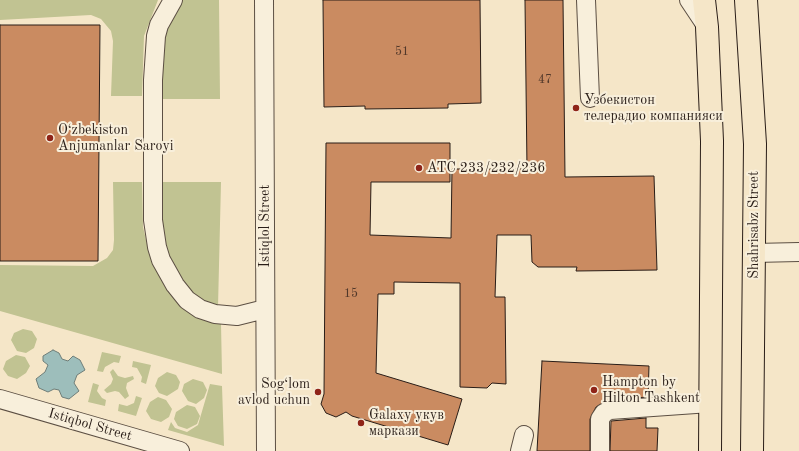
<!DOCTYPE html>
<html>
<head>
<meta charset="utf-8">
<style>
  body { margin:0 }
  canvas { display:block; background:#f5e6c8 }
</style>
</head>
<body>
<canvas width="799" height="451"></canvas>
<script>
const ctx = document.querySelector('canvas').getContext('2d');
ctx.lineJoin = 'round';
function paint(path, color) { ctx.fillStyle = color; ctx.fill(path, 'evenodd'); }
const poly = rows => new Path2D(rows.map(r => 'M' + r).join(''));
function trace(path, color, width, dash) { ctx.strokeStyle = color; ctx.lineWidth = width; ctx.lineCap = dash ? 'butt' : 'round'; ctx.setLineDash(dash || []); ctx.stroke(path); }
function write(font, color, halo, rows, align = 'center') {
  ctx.font = font + ' "Old Standard TT",serif'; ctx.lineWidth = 4; ctx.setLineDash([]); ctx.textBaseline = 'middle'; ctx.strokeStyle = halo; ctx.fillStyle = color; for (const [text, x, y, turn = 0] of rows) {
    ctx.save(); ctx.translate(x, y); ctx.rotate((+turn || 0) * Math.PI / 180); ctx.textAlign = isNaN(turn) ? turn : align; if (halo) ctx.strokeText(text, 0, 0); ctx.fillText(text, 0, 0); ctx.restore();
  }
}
paint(poly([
  [0,0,158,0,144,36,142,96,111,96,113,41,111,31,101,19,91,15,0,20],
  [179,0,219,0,220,99,160,99,164,33],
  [113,182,142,182,143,227,150,257,167,290,180,302,221,323,222,374,0,311,0,265,93,266,107,258,113,250,114,240],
  [161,182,221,182,218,307,197,302,176,276,161,234],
  [23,329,32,331,37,339,34,348,26,353,17,351,11,340,14,333],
  [102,352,121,356,119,363,114,362,105,367,103,372,97,371],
  [16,355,25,357,30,366,26,373,17,379,8,376,3,369,6,361],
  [133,361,151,365,146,384,141,382,142,377,137,368,132,367],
  [113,369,118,376,125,378,133,376,134,379,127,383,126,388,129,396,125,399,119,392,115,391,107,393,104,390,111,384,113,379,110,372],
  [167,372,176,375,180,382,178,389,167,396,159,393,155,386,158,378],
  [193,379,203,382,207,390,204,398,196,404,188,401,182,391,184,384],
  [93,383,99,385,97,391,102,398,106,400,105,406,88,402],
  [210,384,222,386,224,446,168,430,171,422,175,428,187,432,198,425],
  [136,396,142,398,136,416,118,411,119,404,127,406,134,403],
  [158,397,166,400,172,409,169,417,161,422,151,419,146,411,150,402],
  [187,405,195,407,200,416,197,424,187,429,178,426,174,419,176,412]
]), '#c1c392');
const water = poly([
  [53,350,59,353,62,359,68,361,73,356,80,360,85,370,77,375,74,383,79,391,69,399,62,397,59,390,54,389,48,392,39,388,36,379,45,372,48,365,43,361,43,356,53,350]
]);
paint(water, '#9dbebb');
trace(water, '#6f7e79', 1);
const building = poly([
  [323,0,480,0,481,103,448,104,448,108,365,109,365,106,324,107,323,0],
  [525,0,563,0,565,177,654,176,657,270,576,271,577,267,538,267,532,262,531,235,497,235,495,297,505,297,506,384,492,383,487,388,460,387,460,283,394,282,394,294,378,294,376,373,462,399,448,445,352,416,346,412,336,417,326,413,321,404,324,394,326,143,450,143,450,182,371,182,370,235,451,238,452,169,527,169,525,0],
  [0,25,100,25,98,261,0,261,0,25],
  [542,361,649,366,648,397,609,400,596,407,590,419,590,451,537,451,542,361],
  [646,418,646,428,658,428,657,451,610,451,611,421,646,418]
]);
paint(building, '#ca8b61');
trace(building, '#291d17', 1);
const minor = poly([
  [173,0,159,25,156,36,153,80,153,220,157,247,161,260,175,285,187,300,200,309,215,314,237,316,265,309],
  [264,0,266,451],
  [586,0,590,98],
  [689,0,707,27],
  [754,253,799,252],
  [0,399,180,451],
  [520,451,524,435],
  [600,451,600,419,604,413,610,410,710,403]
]);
const major = poly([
  [704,0,707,27,712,141,710,451],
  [746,0,755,144,752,451]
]);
trace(minor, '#5c4f43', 20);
trace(major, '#291d17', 24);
trace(minor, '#f8efdb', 18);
trace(major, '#f5e6c8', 22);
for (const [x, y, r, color] of [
  [576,108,4,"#8f2418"],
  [50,138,4,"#8f2418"],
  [419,168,4,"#8f2418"],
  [594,390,4,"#8f2418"],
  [318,392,4,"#8f2418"],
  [361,423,4,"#8f2418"]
]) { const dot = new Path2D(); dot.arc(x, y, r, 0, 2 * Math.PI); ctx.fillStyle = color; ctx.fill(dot); trace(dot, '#f8efdb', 1.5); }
write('12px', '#51382a', null, [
  ["51",402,52],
  ["47",545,80],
  ["15",351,294]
]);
write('14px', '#291d17', '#f8efdb', [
  ["Узбекистон",584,100],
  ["телерадио компанияси",584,116],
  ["O‘zbekiston",58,130],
  ["Anjumanlar Saroyi",58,146],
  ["АТС 233/232/236",427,168],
  ["Hampton by",602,382],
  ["Hilton Tashkent",602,398],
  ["Sog‘lom",310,384,"right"],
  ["avlod uchun",310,400,"right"],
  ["Galaxy укув",369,415],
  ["маркази",369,431]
], 'left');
write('14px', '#291d17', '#f8efdb', [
  ["Shahrisabz Street",754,225,-90],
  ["Istiqlol Street",265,226,-90],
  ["Istiqbol Street",90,425,16]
]);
</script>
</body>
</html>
